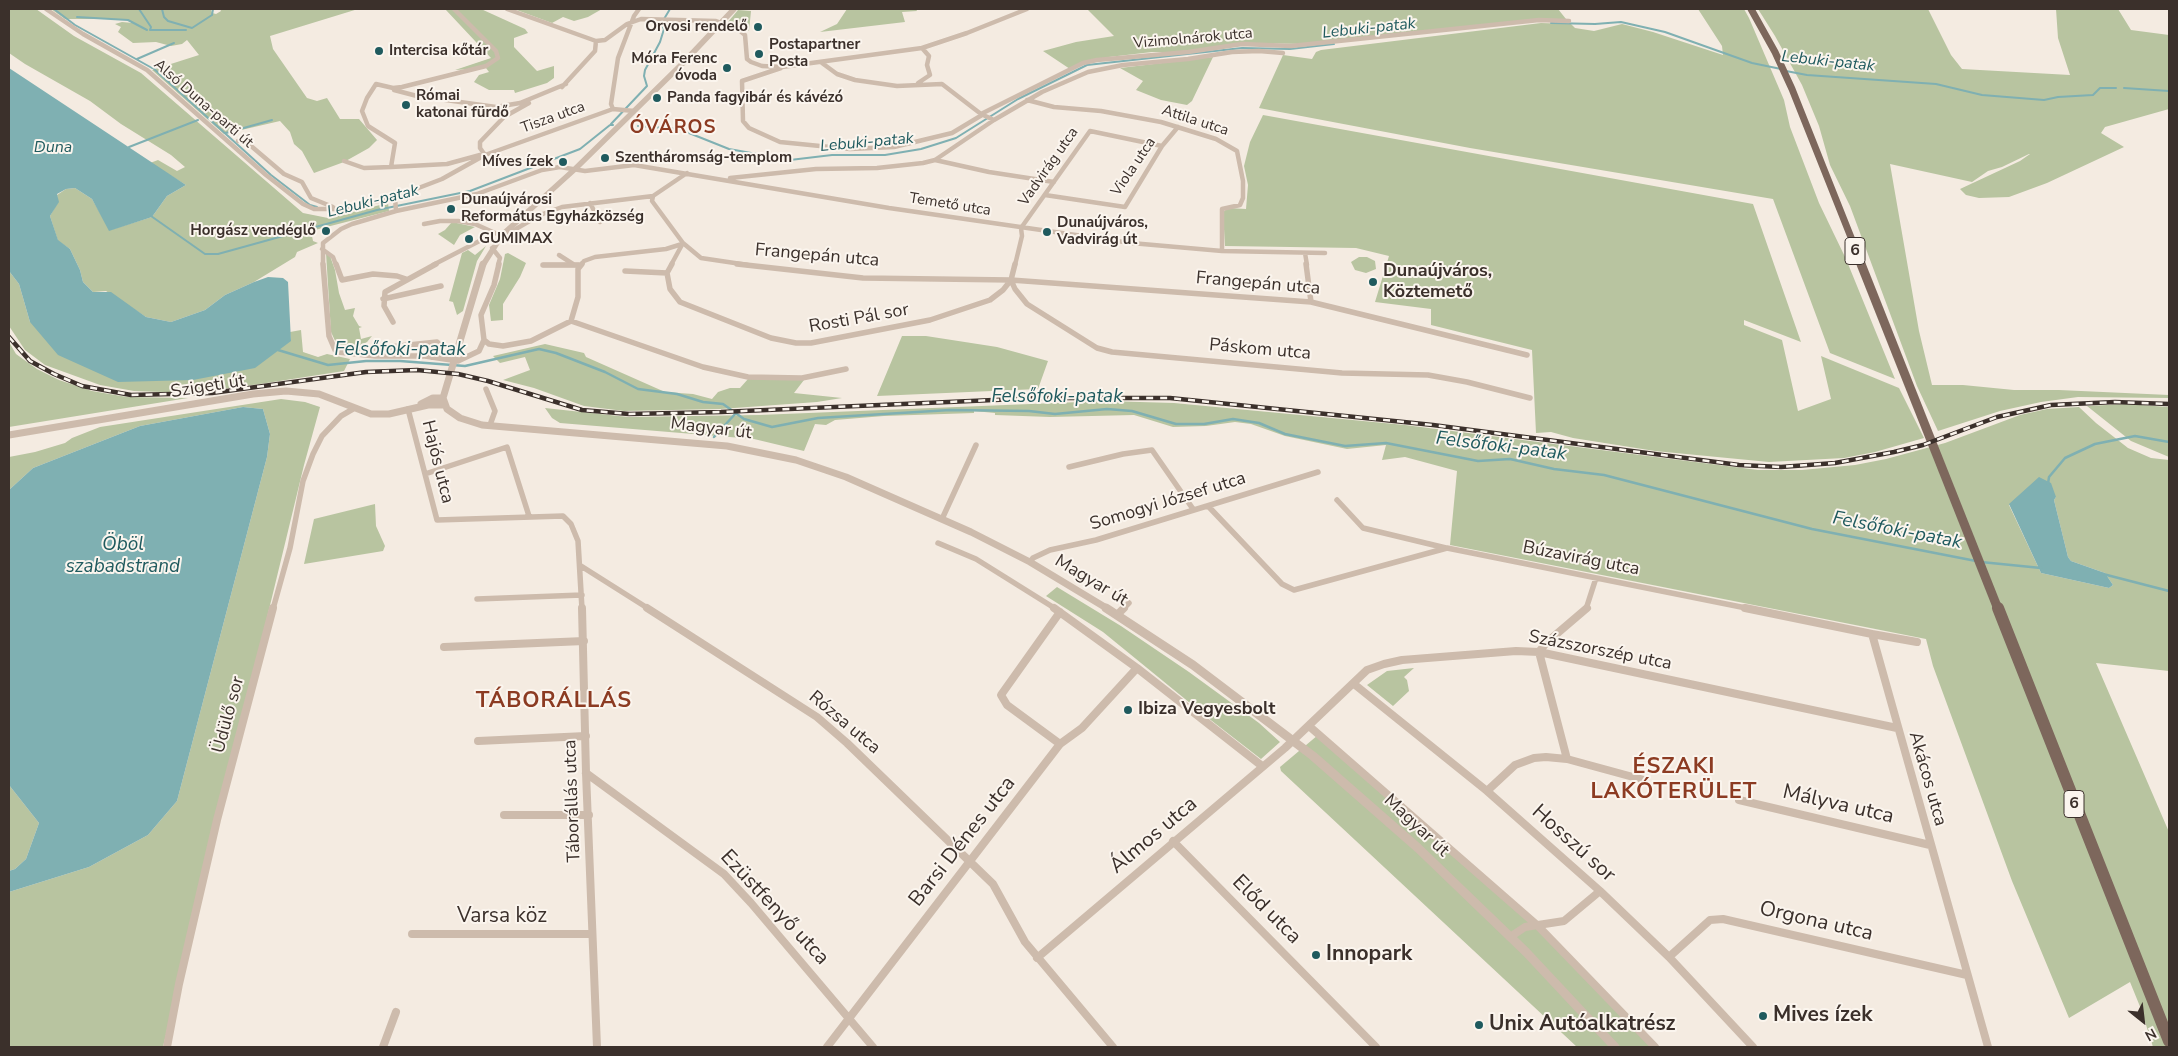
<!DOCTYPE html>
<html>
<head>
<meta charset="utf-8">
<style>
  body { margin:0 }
  #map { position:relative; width:2178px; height:1056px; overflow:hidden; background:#f4ebe1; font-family:"Nunito Sans",sans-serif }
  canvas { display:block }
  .frame { position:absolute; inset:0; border:10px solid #3b302b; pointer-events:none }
  .north { position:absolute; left:2118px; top:996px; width:50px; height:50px; -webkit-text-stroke:4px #fbf5ee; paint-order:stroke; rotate:151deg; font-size:14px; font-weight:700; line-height:20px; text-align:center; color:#3b302b }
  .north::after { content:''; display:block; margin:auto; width:18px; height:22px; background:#3b302b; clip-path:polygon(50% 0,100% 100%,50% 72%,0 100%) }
</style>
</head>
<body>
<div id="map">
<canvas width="2178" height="1056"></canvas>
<div class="frame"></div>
<div class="north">N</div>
</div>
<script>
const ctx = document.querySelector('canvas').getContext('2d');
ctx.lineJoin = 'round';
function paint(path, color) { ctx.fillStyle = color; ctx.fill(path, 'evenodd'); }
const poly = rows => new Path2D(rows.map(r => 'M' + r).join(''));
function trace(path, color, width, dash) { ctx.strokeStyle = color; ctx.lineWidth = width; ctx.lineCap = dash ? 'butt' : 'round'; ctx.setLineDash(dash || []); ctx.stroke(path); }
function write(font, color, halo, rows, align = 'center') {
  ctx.font = font + ' "Nunito Sans",sans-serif'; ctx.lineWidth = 4; ctx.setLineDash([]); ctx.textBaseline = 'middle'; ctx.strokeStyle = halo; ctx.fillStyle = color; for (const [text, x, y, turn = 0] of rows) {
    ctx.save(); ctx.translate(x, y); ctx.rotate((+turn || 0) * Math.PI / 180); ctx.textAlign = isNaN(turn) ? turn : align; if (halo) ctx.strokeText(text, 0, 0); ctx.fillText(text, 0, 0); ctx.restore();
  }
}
paint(poly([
  [9,9,36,9,74,36,141,73,303,213,328,218,388,203,389,211,311,231,313,241,318,243,297,252,295,257,254,282,225,295,205,310,171,322,146,317,106,291,93,292,83,282,80,270,70,249,58,241,50,216,58,202,57,195,66,189,75,188,92,199,110,230,152,217,167,196,186,185,150,163,158,160,177,171,185,167,171,155,121,124,90,101,25,64,9,53],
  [51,9,211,9,212,13,216,14,221,11,220,9,358,9,270,36,273,49,307,98,317,101,327,98,340,119,359,119,377,140,369,148,344,162,314,173,302,151,294,144,290,132,280,121,224,134,152,70,199,55,187,40,182,44,171,46,156,42,133,43,118,32,121,27,115,24,122,22,133,23,125,19,65,19],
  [445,9,481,9,525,29,528,33,514,38,514,47,537,71,554,66,554,78,547,83,515,93,514,90,489,90,474,82,479,75,489,72,486,68,455,70,491,58],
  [514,9,602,9,588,17,574,21,563,17,552,23],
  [847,9,916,9,917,11,902,12,905,22,820,32,837,24],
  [1087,9,1558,9,1566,19,1305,44,1251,43,1186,52,1152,52,1109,57,1070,69,1043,51,1076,42,1114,36],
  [1698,9,1744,9,1749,18,1784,100,1790,127,1819,203,1846,259,1895,379,1830,353,1773,199,1470,148,1259,108,1283,55,1312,59,1316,52,1321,50,1541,23,1571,24,1575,28,1594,31,1622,24,1653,32,1723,55,1722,46],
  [1758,9,1928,9,1951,55,1962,69,2070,75,2058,38,2056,9,2118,9,2131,30,2169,35,2169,109,2105,127,2101,133,2124,147,2047,183,2009,197,1979,198,1966,195,1960,189,2020,161,2030,154,2029,154,2002,167,1988,171,1972,182,1890,164,1919,331,1932,385,1963,385,2014,390,2059,390,2169,395,2169,398,2078,397,2041,402,2000,411,1938,431,1917,386,1850,206,1830,165,1819,126,1802,85,1775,36],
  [738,10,751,11,749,31,728,22],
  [1213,57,1192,101,1187,105,1161,100,1136,90,1143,81,1120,68],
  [1263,115,1753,204,1801,342,1744,320,1744,325,1782,340,1798,411,1831,399,1821,356,1899,388,1924,438,1875,452,1844,458,1769,462,1655,451,1573,438,1551,432,1536,433,1532,350,1431,325,1431,309,1375,302,1389,256,1356,248,1225,246,1223,212,1228,208,1246,209,1248,185,1244,166,1250,142],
  [452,222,475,227,460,235,454,245,438,234,445,230],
  [486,246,477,261,463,311,457,315,453,302,449,301,462,253,468,250,475,255],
  [326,253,330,256,335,270,339,293,345,310,355,308,353,316,359,326,362,327,359,328,361,339,372,336,367,342,357,347,337,345,331,332],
  [508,253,526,263,520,277,503,304,503,320,491,321,489,305,500,279,505,254],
  [1359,257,1367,257,1375,261,1376,269,1366,273,1355,270,1351,262],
  [9,271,19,284,30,322,291,341,290,332,301,330,303,352,318,357,327,354,350,359,344,371,260,384,190,393,134,391,100,385,45,365,25,350,9,326],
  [902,336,926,336,997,347,1048,361,1038,389,877,396],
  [9,342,16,354,37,369,59,380,92,391,127,397,188,398,9,427],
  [545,344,584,353,586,357,665,392,693,394,712,399,718,392,730,388,740,388,748,379,804,380,794,393,842,398,817,402,720,409,624,411,584,406,534,388,503,380,530,370,525,357,500,363,493,356],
  [281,399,305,402,320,407,304,465,163,1047,9,1047,9,892,89,867,148,835,177,801,267,457,270,434,263,409,243,407,140,426,33,468,9,490,9,457,35,452,65,443,72,438,100,427],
  [1105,401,1174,403,1405,425,1758,470,1802,470,1855,465,1886,459,1945,443,2020,415,2047,409,2079,407,2096,423,2128,448,2151,458,2169,460,2169,671,2096,663,2169,832,2169,1047,2153,1047,2141,1009,2130,982,2069,1018,2012,881,1933,666,1926,639,1450,545,1457,471,1405,457,1382,460,1386,445,1347,449,1285,436,1251,424,1235,422,1206,426,1173,427,1134,415,1050,417,995,415,995,413,974,411,974,413,884,416,835,420,826,425,815,424,804,451,754,439,560,423,552,418,545,408,628,417,759,415],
  [2056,497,2054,500,2068,557,2071,561,2105,573,2113,585,2109,588,2041,573,2009,505],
  [2126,404,2169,407,2169,457,2131,441,2087,406],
  [375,504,376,526,385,546,383,551,304,564,314,519],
  [1057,587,1121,626,1189,672,1259,723,1280,742,1261,759,1212,721,1103,632,1046,596],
  [1414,668,1404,677,1407,680,1409,691,1393,706,1367,685,1387,671],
  [1318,735,1538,924,1651,1047,1577,1047,1281,771,1280,767],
  [9,785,39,823,26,859,15,869,9,871]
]), '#b8c4a0');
paint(poly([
  [9,68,186,185,167,196,152,217,109,231,92,199,75,188,66,189,57,194,59,202,50,216,58,240,70,249,80,270,83,282,93,292,111,292,146,317,171,322,205,310,225,295,254,282,268,277,283,278,288,282,291,341,255,368,193,380,118,382,58,355,30,322,19,284,9,271],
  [243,407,263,409,270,434,267,457,177,801,148,835,89,867,9,892,9,871,15,869,26,859,39,823,9,785,9,490,33,468,140,426],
  [2039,477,2051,483,2056,497,2054,500,2068,557,2071,561,2105,573,2113,585,2109,588,2041,573,2009,504]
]), '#7fb0b2');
trace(poly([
  [54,9,75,25,152,68],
  [139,9,151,27,150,30],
  [162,9,164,17,168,21,192,28,212,15,213,9],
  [77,17,128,20,147,30],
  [1551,23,1595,24,1621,22,1665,32,1752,63,1781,69],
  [150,30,186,30],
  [137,59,174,43],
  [153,68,271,175,310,205,317,207],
  [1786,71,1807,75,1936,84,1982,95,2044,100,2058,97,2093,95,2100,88,2116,88],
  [2124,88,2169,91],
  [611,124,647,86,644,76,645,70,660,42,664,29,661,24,670,9],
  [638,126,679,129,729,149,790,160,832,155,885,155,921,149,956,138,1018,99,1087,65,1242,48,1290,49,1334,44],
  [226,133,272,120],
  [129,147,198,120],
  [151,216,205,254,218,254,377,210,470,191,580,149,610,125,613,125]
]), '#7fb0b2', 2);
trace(poly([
  [278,350,328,365,366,361,400,361,465,366,539,349,556,353,605,372,638,389,677,394,703,402,723,404,744,419,772,427,818,418,950,410,1029,411,1055,414,1107,409,1132,411,1176,424,1204,424,1233,419,1259,423,1285,434,1345,446,1386,443,1478,461,1510,459,1554,469,1604,475,1812,529,1976,561],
  [714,437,736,413],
  [2048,484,2049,477,2065,458,2095,444,2135,436,2169,442],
  [1981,562,2041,568],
  [2103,574,2169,591]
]), '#7fb0b2', 2.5);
trace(poly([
  [46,9,83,34,147,70,266,175,303,204,314,209,343,209,395,197,442,179,485,155,613,109,634,111],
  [507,9,596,41,605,40,627,24,641,19,716,21,739,30,745,35,747,59,751,62,762,66,782,67,922,48,967,33,1027,9],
  [822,63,837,74,855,80,897,86,942,84,981,114,994,120],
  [781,68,742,81,743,121,749,128,780,142,850,149,894,147,952,133,982,115],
  [918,83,930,75,927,65,929,56,922,48],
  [562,87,595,51,596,41],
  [394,90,417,96,496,107,520,103,566,84],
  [1027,100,1054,107,1101,111,1161,122,1216,139,1237,151,1243,181,1243,198,1240,205,1222,209,1222,251],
  [613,109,611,104,618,58,634,16,639,9],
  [981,114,1083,63,1097,60,1188,52,1242,44,1291,46,1539,20,1569,21],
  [238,141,244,140,284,174,302,182,311,198,333,207],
  [485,155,480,148,480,142,504,117,529,103],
  [935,160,989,172,1054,182],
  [344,161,364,168,391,167,447,164,480,155],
  [391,167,395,143,368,126,362,111,367,98,376,84,393,88,402,87,486,66,498,58,496,51,454,9],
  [687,173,653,196,652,201,683,243,701,258,748,265],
  [730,178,816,169,877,168,923,163,935,160,994,120,1042,92,1088,72,1123,65,1188,59,1232,52,1259,51,1283,53],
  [1045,195,1125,207,1162,146,1178,127],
  [395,197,396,211],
  [590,203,600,222],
  [424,224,440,221,458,221,475,224,495,233],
  [1021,228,1090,131,1162,146],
  [502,237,540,215,562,207,653,196],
  [492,248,500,258,498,265],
  [322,249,333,257,336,265],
  [1305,253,1307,265],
  [559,255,573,264],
  [323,265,323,243,341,229,352,224,396,211,477,194,542,170,560,167,585,171,634,165,889,208,1131,243,1222,251,1325,253],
  [433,265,495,233,502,235],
  [543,265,579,265],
  [581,265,584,261,595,257,666,249,682,244],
  [671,265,683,243],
  [1015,265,1022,236,1021,228]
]), '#cdbbac', 4.5);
trace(poly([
  [323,264,329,336,335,350,338,352,375,356,425,356,458,361,479,351,484,340],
  [336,264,342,280,373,274,397,276,406,279],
  [499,264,494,285,481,315,484,340,489,344,503,346,531,341,571,321,703,367,748,377,802,378,846,369],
  [672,264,667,273,670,289,680,302,771,338,796,343,811,343,930,320,990,300,1003,290,1011,280,1015,264],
  [737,264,863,278,1011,280,1311,302,1527,355],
  [1306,264,1311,302],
  [543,265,579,265],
  [625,271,667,273],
  [1011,280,1015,289,1027,304,1097,348,1112,352,1342,373,1428,375,1467,382,1530,398],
  [383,299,441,286],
  [571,321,578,297,578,269,582,264],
  [393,322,384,306,385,292,436,264],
  [338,349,380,348,437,342,440,345,431,357],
  [486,389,495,411,490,425],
  [408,409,437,520,563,516,571,524,578,541,582,609],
  [1069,467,1123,454,1152,450,1193,509],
  [425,474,507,447,529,516],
  [1337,500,1363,528,1446,548],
  [1208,506,1282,584,1294,590,1447,548,1751,609],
  [942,519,976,445],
  [938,543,976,559,1056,609],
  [1030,562,1033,558,1050,550,1096,540,1318,472],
  [581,566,649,609],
  [477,599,582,595],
  [273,609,290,548,303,481,313,454,322,436,341,416,353,409],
  [1123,609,1129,603],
  [1586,609,1596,578]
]), '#cdbbac', 5.5);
trace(poly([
  [582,608,586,773,597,1047],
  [647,608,817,717,847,743,993,884,1025,942,1113,1047],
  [1054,608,1137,668,1262,766],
  [1745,608,1872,634],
  [1060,612,1001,695,1007,705,1060,744],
  [1117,615,1124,608],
  [1917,642,1872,634,1988,1047],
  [444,647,584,641],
  [1539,652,1567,759],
  [1539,652,1546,643,1587,608],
  [1354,684,1487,791,1600,891,1669,957,1753,1047],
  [1309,726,1538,926,1655,1047],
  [478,741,586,736],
  [586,773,724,874,751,903,873,1047],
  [1487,791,1515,765,1534,758,1546,757,1567,759,1644,780],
  [1739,800,1930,845],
  [504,815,589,815],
  [1173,841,1376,1047],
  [412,934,592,934],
  [1510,937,1525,927,1564,921,1600,891],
  [1669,957,1710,920,1723,919,1967,975],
  [1037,958,1285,748,1367,670,1384,664,1402,660,1516,651,1539,652,1897,728],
  [167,1047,179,984,217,820,273,608],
  [383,1047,396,1012],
  [827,1047,1060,744,1082,728,1137,668]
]), '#cdbbac', 8);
trace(poly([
  [483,265,502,235,575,169,682,64,734,9]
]), '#cdbbac', 5.5);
trace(poly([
  [483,264,443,398,447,409,460,418,482,425,727,446,796,460,846,477,971,532,1030,562,1108,609],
  [421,404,433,398,443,398],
  [9,435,253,394,286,391,319,394,371,414,389,414,428,405,444,405]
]), '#cdbbac', 7);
trace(poly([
  [1106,608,1193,665,1313,756,1418,848,1526,952,1615,1047]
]), '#cdbbac', 9);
trace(poly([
  [1751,9,1775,52,1792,89,1862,265]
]), '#7d675c', 7);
trace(poly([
  [1861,264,1998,609]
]), '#7d675c', 9);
trace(poly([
  [1998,608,2169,1041]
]), '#7d675c', 12);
const rail = poly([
  [9,337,30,361,54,374,82,386,131,395,212,393,366,372,417,370,458,374,488,381,582,410,629,414,721,412,1039,398,1170,398,1433,425,1739,465,1781,467,1835,463,1894,452,1923,445,1997,417,2051,405,2115,402,2169,404]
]);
trace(rail, '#3b302b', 4.5);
trace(rail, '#fbf5ee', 2.5, [7]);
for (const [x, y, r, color] of [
  [758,27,5,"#1f5a5e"],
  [379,51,5,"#1f5a5e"],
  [759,54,5,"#1f5a5e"],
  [727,68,5,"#1f5a5e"],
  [657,98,5,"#1f5a5e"],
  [406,105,5,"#1f5a5e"],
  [605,158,5,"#1f5a5e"],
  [563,162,5,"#1f5a5e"],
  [451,209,5,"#1f5a5e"],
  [326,231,5,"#1f5a5e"],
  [1047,232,5,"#1f5a5e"],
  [469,239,5,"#1f5a5e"],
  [1373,282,5,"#1f5a5e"],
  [1128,710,5,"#1f5a5e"],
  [1316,955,5,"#1f5a5e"],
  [1763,1016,5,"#1f5a5e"],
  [1479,1025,5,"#1f5a5e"]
]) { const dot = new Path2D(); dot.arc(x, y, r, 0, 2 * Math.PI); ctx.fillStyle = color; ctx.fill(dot); trace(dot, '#fbf5ee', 2); }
write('bold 15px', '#3b302b', '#fbf5ee', [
  ["Orvosi rendelő",748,27,"right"],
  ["Postapartner",769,45],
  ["Posta",769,62],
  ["Intercisa kőtár",389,51],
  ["Móra Ferenc",717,59,"right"],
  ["óvoda",717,76,"right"],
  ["Római",416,96],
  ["katonai fürdő",416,113],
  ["Panda fagyibár és kávézó",667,98],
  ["Szentháromság-templom",615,158],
  ["Míves ízek",553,162,"right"],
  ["Dunaújvárosi",461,200],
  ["Református Egyházközség",461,217],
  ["Dunaújváros,",1057,223],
  ["Vadvirág út",1057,240],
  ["Horgász vendéglő",316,231,"right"],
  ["GUMIMAX",479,239]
], 'left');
write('15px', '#3b302b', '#fbf5ee', [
  ["Vizimolnárok utca",1193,39,-5],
  ["Alsó Duna-parti út",203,104,41],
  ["Tisza utca",553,118,-20],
  ["Attila utca",1195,121,18],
  ["Vadvirág utca",1049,167,-55],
  ["Viola utca",1134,167,-56],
  ["Temető utca",950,205,9]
]);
write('italic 16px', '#1f5a5e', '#fbf5ee', [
  ["Lebuki-patak",1369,29,-6],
  ["Lebuki-patak",1828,62,6],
  ["Lebuki-patak",867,143,-5],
  ["Duna",53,148],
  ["Lebuki-patak",373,202,-14]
]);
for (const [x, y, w] of [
  [1855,251,20],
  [2074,804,20]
]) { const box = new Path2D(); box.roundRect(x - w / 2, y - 13.5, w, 27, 4); ctx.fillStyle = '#fbf5ee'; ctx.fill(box); trace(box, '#3b302b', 1); }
write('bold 16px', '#3b302b', null, [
  ["6",1855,251],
  ["6",2074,804]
]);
write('18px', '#3b302b', '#fbf5ee', [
  ["Frangepán utca",817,256,5],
  ["Frangepán utca",1258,284,5],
  ["Rosti Pál sor",859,319,-10],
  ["Páskom utca",1260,350,5],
  ["Szigeti út",208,387,-9],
  ["Magyar út",711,429,7],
  ["Hajós utca",437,462,76],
  ["Somogyi József utca",1168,502,-17],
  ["Búzavirág utca",1581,559,11],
  ["Magyar út",1091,581,31],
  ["Százszorszép utca",1600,651,11],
  ["Üdülő sor",229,715,-75],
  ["Rózsa utca",844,723,40],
  ["Akácos utca",1927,779,74],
  ["Táborállás utca",573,801,-92],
  ["Magyar út",1416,826,43]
]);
write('bold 18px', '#3b302b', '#fbf5ee', [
  ["Dunaújváros,",1383,272],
  ["Köztemető",1383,293],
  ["Ibiza Vegyesbolt",1138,710]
], 'left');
ctx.letterSpacing = '1px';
write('bold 19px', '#8c3b22', '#fbf5ee', [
  ["ÓVÁROS",673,128]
]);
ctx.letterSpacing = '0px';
write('italic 19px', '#1f5a5e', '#fbf5ee', [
  ["Felsőfoki-patak",400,350],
  ["Felsőfoki-patak",1057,397],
  ["Felsőfoki-patak",1501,447,7],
  ["Felsőfoki-patak",1897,531,11],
  ["Öböl",123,545],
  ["szabadstrand",123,567]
]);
write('21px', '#3b302b', '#fbf5ee', [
  ["Mályva utca",1838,805,13],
  ["Álmos utca",1154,836,-40],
  ["Barsi Dénes utca",963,842,-52],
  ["Hosszú sor",1573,844,42],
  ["Ezüstfenyő utca",774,908,47],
  ["Előd utca",1266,910,45],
  ["Varsa köz",502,917],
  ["Orgona utca",1816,922,13]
]);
write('bold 21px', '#3b302b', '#fbf5ee', [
  ["Innopark",1326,955],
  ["Mives ízek",1773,1016],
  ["Unix Autóalkatrész",1489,1025]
], 'left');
ctx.letterSpacing = '1px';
write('bold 22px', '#8c3b22', '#fbf5ee', [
  ["TÁBORÁLLÁS",554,702],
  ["ÉSZAKI",1674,768],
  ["LAKÓTERÜLET",1674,793]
]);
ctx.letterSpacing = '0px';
</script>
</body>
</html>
